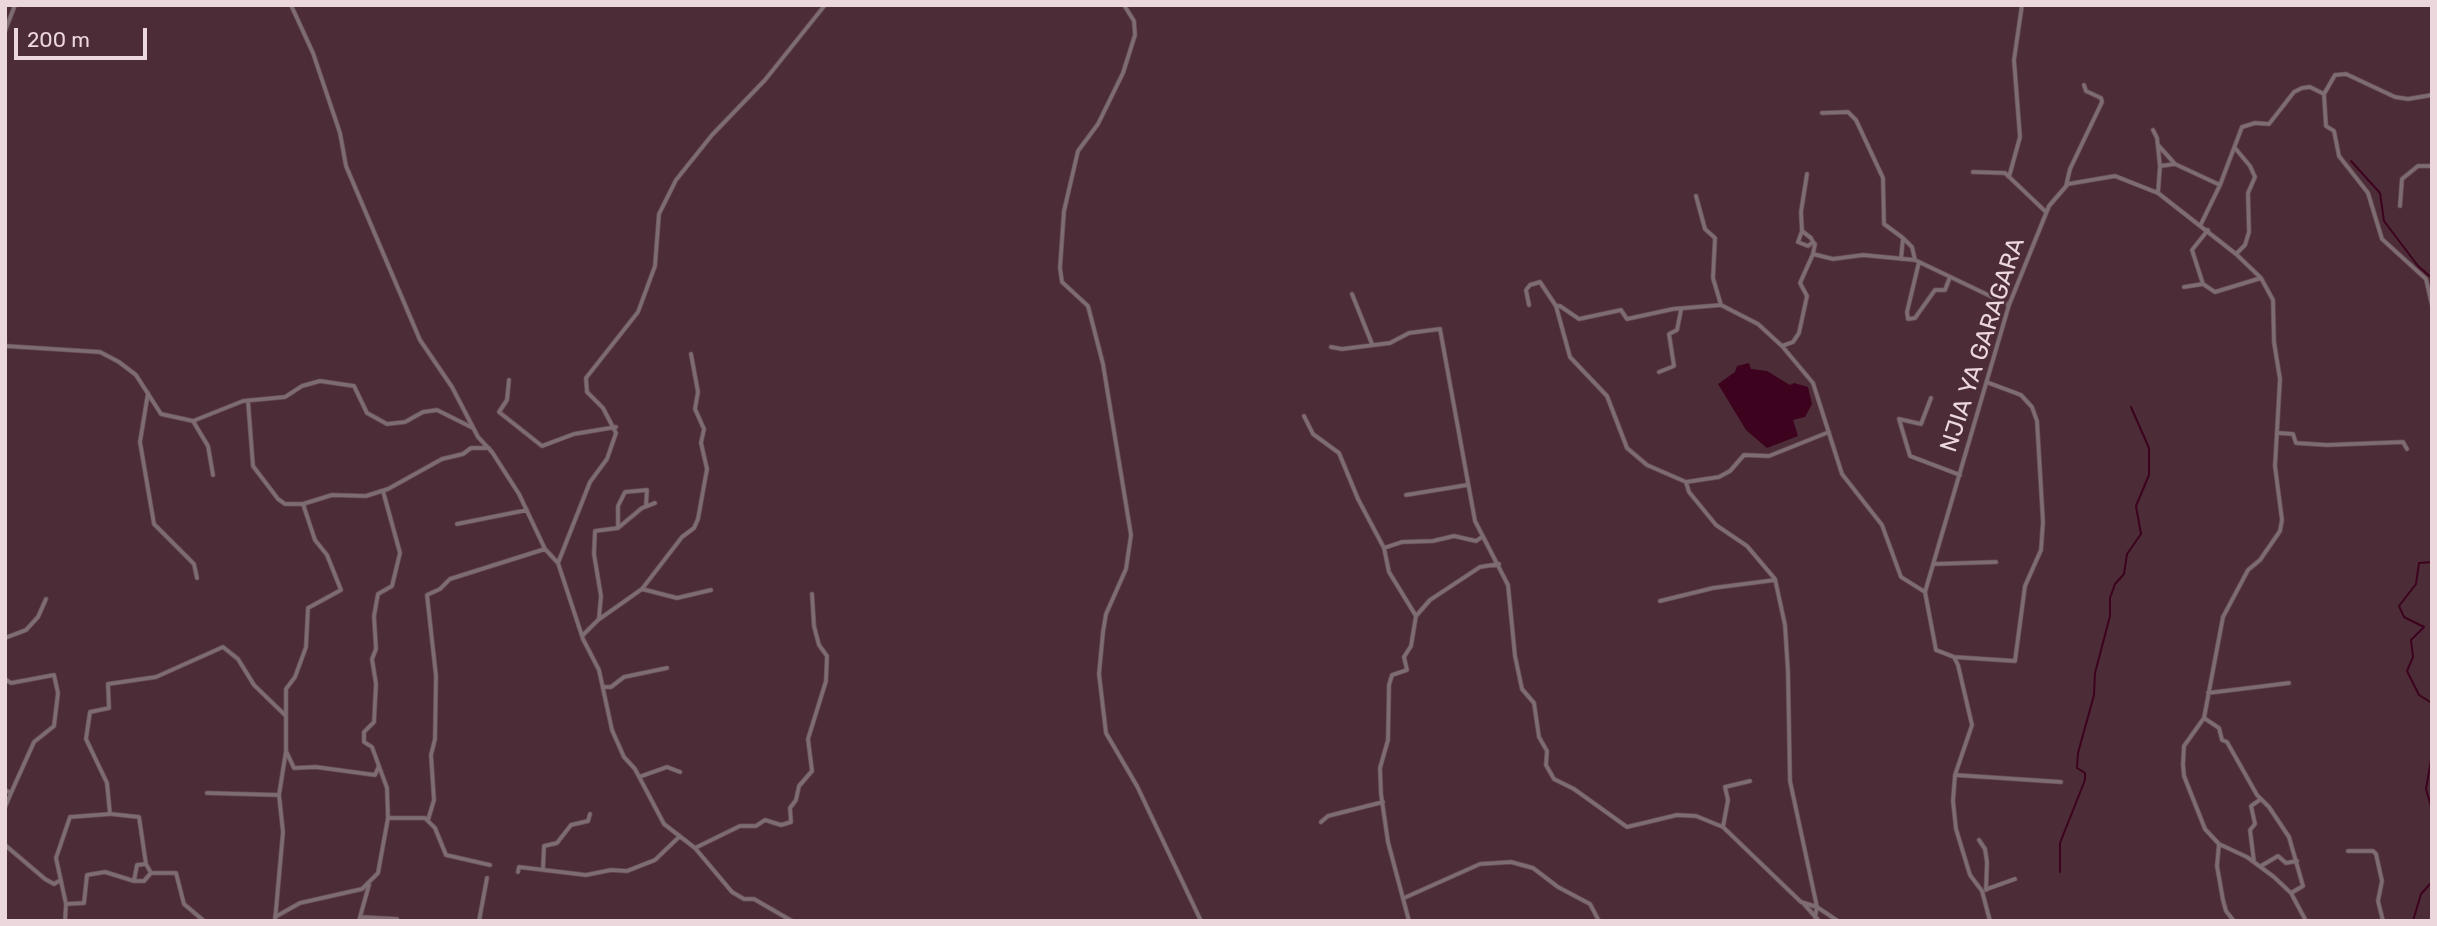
<!DOCTYPE html>
<html>
<head>
<meta charset="utf-8">
<style>
  body { margin:0 }
  #map { position:relative; width:2437px; height:926px; overflow:hidden; background:#4c2d37; font-family:Rubik,sans-serif }
  canvas { display:block }
  .frame { position:absolute; inset:0; border:7px solid #ecd7dd; pointer-events:none }
  .scale { position:absolute; left:14px; top:28px; width:133px; height:32px; box-sizing:border-box; border:4px solid #ecd7dd; border-top:0; padding-left:9px; font-size:21px; line-height:24px; white-space:nowrap; color:#ecd7dd; -webkit-text-stroke:5px #4c2d37; paint-order:stroke }
</style>
</head>
<body>
<div id="map">
<canvas width="2437" height="926"></canvas>
<div class="frame"></div>
<div class="scale">200 m</div>
</div>
<script>
const ctx = document.querySelector('canvas').getContext('2d');
ctx.lineJoin = 'round';
function paint(path, color) { ctx.fillStyle = color; ctx.fill(path, 'evenodd'); }
const poly = rows => new Path2D(rows.map(r => 'M' + r).join(''));
function trace(path, color, width, dash) { ctx.strokeStyle = color; ctx.lineWidth = width; ctx.lineCap = dash ? 'butt' : 'round'; ctx.setLineDash(dash || []); ctx.stroke(path); }
function write(font, color, halo, rows, align = 'center') {
  ctx.font = font + ' Rubik,sans-serif'; ctx.lineWidth = 5; ctx.setLineDash([]); ctx.textBaseline = 'middle'; ctx.strokeStyle = halo; ctx.fillStyle = color; for (const [text, x, y, turn = 0] of rows) {
    ctx.save(); ctx.translate(x, y); ctx.rotate((+turn || 0) * Math.PI / 180); ctx.textAlign = isNaN(turn) ? turn : align; if (halo) ctx.strokeText(text, 0, 0); ctx.fillText(text, 0, 0); ctx.restore();
  }
}
paint(poly([
  [1749,363,1751,369,1767,371,1790,385,1794,383,1808,387,1812,404,1805,417,1793,420,1798,436,1767,448,1746,430,1718,384,1735,372,1737,366]
]), '#3d021e');
trace(poly([
  [2351,161,2380,193,2384,221,2418,266,2432,278],
  [2432,562,2419,563,2416,584,2399,606,2404,617,2424,627,2411,640,2413,657,2407,671,2419,695,2432,703],
  [2432,754,2426,789,2432,810],
  [2060,872,2060,843,2085,780,2085,773,2077,768,2078,753,2094,695,2095,673,2110,616,2110,598,2115,584,2124,574,2127,554,2141,534,2136,506,2149,475,2149,448,2131,407],
  [2413,921,2421,894,2432,882]
]), '#3d021e', 2);
const minor = poly([
  [291,5,313,53,340,133,346,166,420,340,452,387,478,437,492,452,519,494,545,549,558,563,583,639,599,670,612,730,624,757,635,769,664,824,695,848,732,892,744,899,754,899,792,921],
  [1124,5,1134,21,1135,35,1123,73,1098,124,1078,151,1064,211,1060,268,1062,282,1088,306,1103,364,1131,535,1126,569,1106,614,1103,632,1099,674,1106,733,1137,786,1201,921],
  [5,31,15,5],
  [2324,95,2326,126,2334,131,2339,156,2368,193,2382,239,2426,279,2432,305],
  [1822,113,1848,112,1856,120,1883,178,1884,224,1903,238,1901,259],
  [2153,130,2157,138,2160,166,2158,193],
  [2158,145,2175,164],
  [2235,148,2250,166,2255,177,2248,193,2249,232,2245,245,2236,254],
  [2160,166,2175,164,2220,185,2242,127,2255,123,2269,124,2294,92,2302,88,2310,87,2324,94,2335,75,2346,74,2395,97,2408,99,2432,95],
  [1973,172,2005,173,2046,212],
  [2009,177,2020,137,2014,60,2022,5],
  [2066,186,2070,169,2102,102,2101,98,2086,91,2084,85],
  [1696,196,1705,229,1715,238,1713,278,1721,305,1758,324,1782,346,1813,383,1842,474,1882,525,1901,577,1925,592,1936,650,1954,657,1958,665,1972,725,1955,775,1953,801,1956,829,1970,875,1982,891,1990,921],
  [2400,206,2402,179,2418,166,2432,166],
  [2201,224,2220,185],
  [1802,231,1801,212,1807,174],
  [1903,238,1912,247,1915,260],
  [1813,242,1808,246,1798,242,1802,231,1811,238,1813,242,1815,244,1813,254,1833,259,1863,255,1915,260,2009,305],
  [1919,262,1907,312,1908,319,1915,318,1935,290,1945,290,1950,277],
  [2203,284,2215,292,2261,278],
  [2184,287,2203,284,2192,250,2208,230],
  [1352,294,1372,344],
  [1529,305,1526,290,1530,285,1540,282,1556,306,1570,357,1607,396,1627,448,1647,465,1686,482,1689,492,1716,525,1747,546,1775,579,1785,625,1788,672,1790,781,1817,907,1838,921],
  [1556,306,1560,306,1579,319,1621,310,1627,319,1673,309,1721,305],
  [5,346,100,352,119,362,136,375,161,414,193,421,208,446,213,475],
  [1782,346,1793,342,1799,333,1807,296,1800,283,1813,254],
  [1331,347,1342,349,1390,343,1409,333,1440,329,1475,521,1508,585,1515,656,1522,689,1534,703,1539,737,1547,751,1546,765,1554,779,1574,789,1627,827,1677,815,1696,816,1723,827,1801,902,1817,907,1815,917],
  [1659,372,1674,366,1669,334,1677,330,1681,310],
  [509,380,507,400,499,412,542,446,574,434,616,427],
  [148,393,140,442,154,524,194,564,197,578],
  [248,401,253,466,278,499,285,504,303,504,332,495,366,496,388,489,442,459,463,454,471,448,489,448],
  [1304,416,1313,434,1339,453,1358,499,1384,548,1389,572,1416,616],
  [1899,419,1910,456,1960,475],
  [1899,419,1921,424,1931,398],
  [193,421,243,401,285,397,302,386,320,381,354,386,367,413,387,424,405,422,423,412,437,410,473,428],
  [2279,433,2293,434,2296,443,2327,445,2403,442,2407,449],
  [1686,482,1719,477,1730,471,1744,455,1769,456,1829,432],
  [1406,495,1467,485],
  [457,524,527,510],
  [618,528,642,508,655,503],
  [1384,548,1402,542,1433,541,1454,536,1476,541,1482,537],
  [558,563,590,482,607,459,616,433,603,408,587,392,586,378,638,312,655,266,659,214,676,180,712,135,765,80,825,5],
  [1934,564,1996,562],
  [642,589,677,598,711,590],
  [1925,592,2009,305,2049,206,2068,184,2115,176,2158,193,2236,254,2261,278,2273,300,2274,342,2280,379,2275,466,2282,520,2280,531,2260,560,2248,570,2223,617,2204,718,2184,746,2183,764,2184,776,2205,829,2219,844,2247,857,2274,877,2291,893,2306,921],
  [1660,601,1713,588,1775,580],
  [599,618,601,596,594,554,595,531,618,528,618,506,625,492,647,490,646,505],
  [582,636,598,620,642,589,682,537,694,528,698,519,707,469,701,443,704,429,695,409,698,392,691,354],
  [5,638,26,630,38,617,46,599],
  [1954,657,2015,661,2025,586,2041,550,2043,522,2037,421,2032,407,2021,395,1989,383],
  [5,679,11,683,54,675,58,693,54,726,34,742,11,793],
  [603,687,611,687,624,677,667,668],
  [2208,693,2289,683],
  [286,716,286,689,295,677,306,647,308,608,341,590,327,555,315,540,303,504],
  [2204,718,2219,728,2222,740,2227,742,2257,795,2269,807,2289,837,2303,886,2291,893],
  [286,751,294,768,316,767,375,775,379,766],
  [1955,775,2061,782],
  [639,777,667,767,680,772],
  [5,790,11,793,5,807],
  [207,793,279,795,283,832,275,921],
  [111,814,139,817,146,864,151,873,176,873,184,904,204,921],
  [388,818,425,818,435,828,446,855,490,865],
  [428,820,434,800,431,755,435,739,436,676,427,595,440,589,450,579,545,549],
  [1321,822,1328,816,1383,802],
  [1723,827,1728,800,1725,787,1750,781],
  [1979,840,1985,849,1987,862,1986,890],
  [2219,844,2217,866,2223,900,2226,911,2234,921],
  [5,845,45,879,54,884,59,881],
  [695,848,740,826,756,826,765,820,781,825,791,822,790,808,796,800,799,786,812,771,808,739,826,681,827,656,819,645,814,626,812,594],
  [2348,851,2373,851,2376,854,2382,881,2378,901,2383,921],
  [2254,862,2250,830,2255,824,2251,806,2261,799],
  [2261,866,2278,856,2286,863,2297,861],
  [543,869,544,846,557,843,571,825,588,821,590,814],
  [518,872,519,867,586,875,611,870,627,871,655,860,680,836],
  [134,881,137,865,146,864],
  [1987,889,2015,879],
  [1404,898,1480,864,1511,862,1533,868,1558,887,1590,904,1599,921],
  [66,904,56,858,70,817,110,814,107,783,86,739,90,712,109,708,108,684,156,677,223,647,238,659,254,685,286,716,286,751,279,795],
  [1804,904,1819,921],
  [275,917,300,903,362,889,378,873,388,818,387,788,372,747,364,742,364,732,374,722,376,684,372,659,376,649,374,616,378,594,392,586,400,553,383,491],
  [360,917,369,885],
  [65,921,66,904,84,903,87,875,105,872,134,881,144,881,150,874],
  [359,921,360,917,397,919],
  [479,921,487,878],
  [1409,921,1388,842,1381,794,1380,768,1388,740,1389,685,1392,675,1407,670,1404,657,1411,646,1416,616,1430,600,1480,567,1499,564]
]);
trace(minor, '#694c55', 5);
trace(minor, '#7d6d72', 3.5);
write('24px', '#ecd7dd', '#4c2d37', [
  ["NJIA YA GARAGARA",1983,345,-72]
]);
</script>
</body>
</html>
